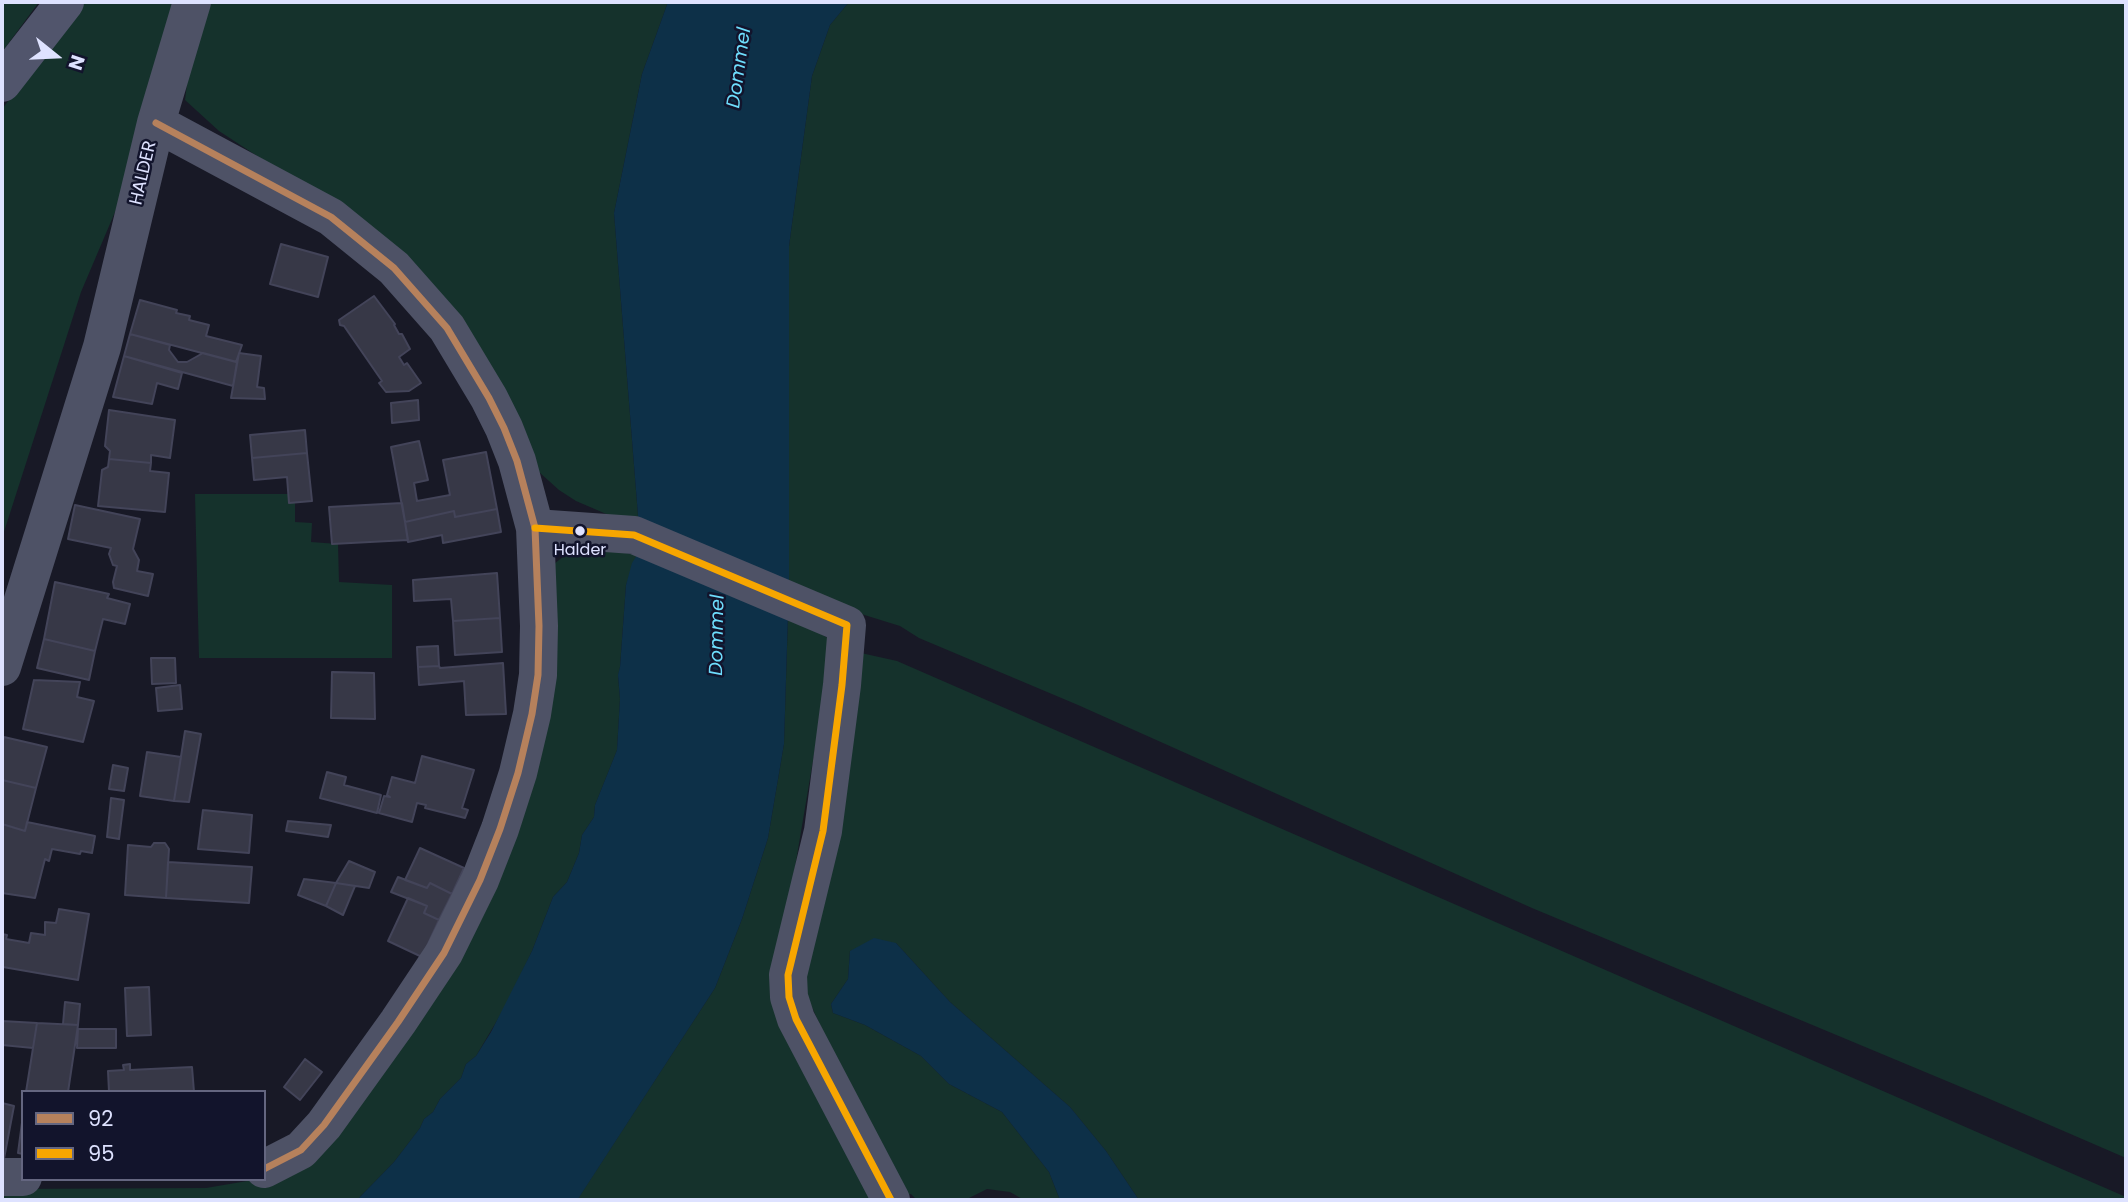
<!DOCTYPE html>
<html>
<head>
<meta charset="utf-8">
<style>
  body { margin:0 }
  #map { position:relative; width:2128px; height:1202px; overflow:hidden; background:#181926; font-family:Poppins,sans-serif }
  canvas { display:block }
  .frame { position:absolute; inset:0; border:4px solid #dee2ff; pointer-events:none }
  .legend { position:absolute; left:21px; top:1090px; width:245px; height:91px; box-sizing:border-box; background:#12142c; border:2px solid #646680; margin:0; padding:9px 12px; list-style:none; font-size:21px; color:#dee2ff }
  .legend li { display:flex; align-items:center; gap:14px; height:35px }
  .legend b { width:35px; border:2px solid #646680 }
  .north { position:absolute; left:21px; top:21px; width:70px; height:70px; -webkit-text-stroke:5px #12142c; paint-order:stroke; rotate:108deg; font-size:19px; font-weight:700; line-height:28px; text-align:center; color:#dee2ff }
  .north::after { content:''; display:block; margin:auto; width:24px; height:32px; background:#dee2ff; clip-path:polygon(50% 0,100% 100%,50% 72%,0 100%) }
</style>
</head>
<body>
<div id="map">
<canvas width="2128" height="1202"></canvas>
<div class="frame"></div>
<ul class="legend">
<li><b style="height:9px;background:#b6815c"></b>92</li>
<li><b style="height:9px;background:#f7a600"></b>95</li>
</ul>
<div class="north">N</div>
</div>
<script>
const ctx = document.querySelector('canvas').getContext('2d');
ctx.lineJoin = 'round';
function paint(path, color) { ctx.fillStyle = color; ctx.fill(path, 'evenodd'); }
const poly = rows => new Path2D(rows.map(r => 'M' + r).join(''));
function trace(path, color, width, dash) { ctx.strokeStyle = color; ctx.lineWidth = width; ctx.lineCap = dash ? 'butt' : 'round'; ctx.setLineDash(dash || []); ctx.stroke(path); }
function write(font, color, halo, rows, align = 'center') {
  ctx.font = font + ' Poppins,sans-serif'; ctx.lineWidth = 5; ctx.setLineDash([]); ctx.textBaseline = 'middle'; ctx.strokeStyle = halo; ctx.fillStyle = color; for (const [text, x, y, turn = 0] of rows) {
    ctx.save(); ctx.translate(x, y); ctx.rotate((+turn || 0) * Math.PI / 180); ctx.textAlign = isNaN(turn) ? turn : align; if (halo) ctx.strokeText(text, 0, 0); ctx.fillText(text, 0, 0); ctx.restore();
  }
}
paint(poly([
  [2,2,39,2,2,52],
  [85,2,174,2,118,205,81,292,2,538,2,109],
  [209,2,668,2,642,74,614,213,639,528,576,501,559,490,529,463,512,416,277,169,219,131,185,100,188,76],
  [849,2,2126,2,2126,1158,1985,1097,1532,908,1078,705,919,638,900,626,858,613,789,582,789,246,812,76,830,25],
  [195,494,295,494,295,522,312,523,311,542,338,544,339,582,392,585,392,658,199,658],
  [579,544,637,555,626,585,620,667,618,676,620,699,617,750,595,805,594,817,582,835,579,853,567,882,553,897,532,951,505,1007,476,1056,466,1064,461,1078,440,1099,433,1112,424,1119,420,1128,394,1162,357,1200,2,1200,2,1189,206,1188,259,1179,448,968,554,564],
  [788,616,828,638,821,713,790,897,773,977,876,1200,577,1200,715,988,742,919,768,838,784,744],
  [861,653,897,661,2126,1197,2126,1200,1139,1200,1106,1151,1070,1107,950,1002,896,943,850,951,848,979,831,1004,833,1013,865,1025,921,1056,949,1084,1002,1112,1049,1172,1060,1200,1024,1200,1010,1192,987,1189,965,1200,917,1200,911,1194,899,1197,799,979]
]), '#15322c');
paint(poly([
  [668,2,849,2,830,25,812,76,789,246,789,582,784,744,768,838,742,919,715,988,578,1199,357,1200,394,1162,420,1128,424,1119,433,1112,440,1099,461,1078,466,1064,476,1056,491,1032,532,951,553,897,567,882,579,853,582,835,594,817,595,805,617,750,620,699,618,675,620,667,626,585,632,563,637,555,639,528,614,213,642,74],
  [874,938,896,943,950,1002,1070,1107,1106,1151,1139,1200,1060,1200,1049,1172,1002,1112,949,1084,921,1056,865,1025,833,1013,831,1004,848,979,850,951]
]), '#0d3048');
const building = poly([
  [281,244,328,257,318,297,270,284,281,244],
  [374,296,395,324,394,325,399,334,402,334,410,349,399,357,404,365,407,363,421,383,409,391,386,392,379,383,382,381,344,326,340,325,339,320,374,296],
  [140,300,177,310,176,313,190,316,189,320,209,325,206,336,242,345,236,362,130,334,140,300],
  [130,334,170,345,169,350,178,362,187,362,203,353,237,362,233,386,124,356,130,334],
  [239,353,261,356,257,387,264,388,265,399,231,398,239,353],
  [124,356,182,373,178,389,157,383,152,404,113,397,124,356],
  [418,400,419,420,392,423,391,403,418,400],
  [109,410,175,420,170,458,151,455,151,463,109,459,110,451,105,446,109,410],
  [305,430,307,453,252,458,250,435,305,430],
  [419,441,428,480,414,483,417,501,450,495,443,460,486,452,497,509,455,517,454,511,405,522,391,447,419,441],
  [307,453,312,501,289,503,287,477,254,480,252,458,307,453],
  [109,459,151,463,150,471,169,473,165,512,98,506,102,470,108,467,109,459],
  [402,503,408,540,332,544,329,507,402,503],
  [75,505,140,519,133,549,139,560,137,571,153,574,148,596,114,588,113,582,117,566,113,565,109,554,111,548,68,539,75,505],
  [497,509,501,532,443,543,442,535,408,542,405,522,454,511,455,517,497,509],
  [497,573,500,618,453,621,451,599,414,601,413,580,497,573],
  [55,582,109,594,107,598,130,604,125,624,103,619,95,651,44,639,55,582],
  [500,618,502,652,455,655,453,621,500,618],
  [44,639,95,651,89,680,37,668,44,639],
  [438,646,439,666,418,667,417,647,438,646],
  [151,658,175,658,176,683,152,684,151,658],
  [503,663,506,714,466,715,464,681,419,685,418,667,439,666,440,668,503,663],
  [332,672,374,673,375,719,331,718,332,672],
  [34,680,80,682,77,697,94,701,83,742,23,729,34,680],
  [180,685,182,709,158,711,156,688,180,685],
  [185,731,201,734,189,802,174,801,185,731],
  [4,737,47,747,36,788,2,780,2,745,4,737],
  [147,752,181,757,174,801,140,796,147,752],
  [422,756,474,770,462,808,468,810,465,818,425,808,426,805,417,803,412,822,379,813,384,796,390,797,387,795,392,777,415,783,422,756],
  [113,765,128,768,124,791,109,789,113,765],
  [327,772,346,777,344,785,381,795,377,813,320,798,327,772],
  [2,780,36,788,25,831,2,824,2,780],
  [111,798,124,800,119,839,107,837,111,798],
  [203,810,252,815,249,853,198,849,203,810],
  [288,821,331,825,328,837,286,831,288,821],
  [27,822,95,836,92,853,81,851,80,854,52,849,49,861,45,859,35,898,2,893,2,824,25,831,27,822],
  [154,843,165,843,169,849,166,898,125,895,128,845,151,847,154,843],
  [420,848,464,868,452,894,430,883,427,888,405,880,420,848],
  [349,861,375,872,369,888,336,883,349,861],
  [168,862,252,867,249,903,166,898,168,862],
  [398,877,427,888,430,883,452,894,439,920,424,913,427,906,391,892,398,877],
  [304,879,336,883,326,906,298,895,304,879],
  [336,883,355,886,343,915,326,906,336,883],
  [408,898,427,906,424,913,439,920,422,957,388,941,408,898],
  [59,909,89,914,78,980,3,967,2,971,2,934,7,935,6,939,29,943,31,933,45,935,45,922,56,923,59,909],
  [149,987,151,1035,127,1036,125,988,149,987],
  [65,1002,80,1004,78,1025,63,1024,65,1002],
  [2,1021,37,1023,33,1048,2,1045,2,1021],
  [37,1023,78,1025,68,1092,26,1092,37,1023],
  [78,1029,116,1029,116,1048,77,1048,78,1029],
  [305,1059,322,1072,300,1100,284,1087,305,1059],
  [130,1064,130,1070,192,1067,194,1092,109,1092,108,1071,124,1070,123,1065,130,1064],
  [2,1103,14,1106,3,1164,2,1164,2,1103],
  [23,1115,23,1154,18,1153,23,1115]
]);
paint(building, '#373847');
trace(building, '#434459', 2);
trace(poly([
  [156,123,331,217,394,268,447,328,489,398,504,428,517,461,535,528,539,626,538,675,532,714,518,773,500,829,480,880,444,953,398,1022,324,1125,301,1150,264,1169],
  [535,528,634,535,847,625,842,685,823,831,788,975,789,997,796,1019,891,1200],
  [2,667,102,347,156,123,192,2],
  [2,1177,23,1177]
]), '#4e5266', 38);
trace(poly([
  [2,83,65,2]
]), '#51556c', 38);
trace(poly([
  [156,123,331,217,394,268,447,328,489,398,504,428,517,461,535,528,539,626,538,675,532,714,518,773,500,829,480,880,444,953,398,1022,324,1125,301,1150,264,1169]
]), '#b6815c', 7);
trace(poly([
  [535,528,634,535,847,625,842,685,823,831,788,975,789,997,796,1019,891,1200]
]), '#f7a600', 7);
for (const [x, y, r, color] of [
  [580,531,6,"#dee2ff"]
]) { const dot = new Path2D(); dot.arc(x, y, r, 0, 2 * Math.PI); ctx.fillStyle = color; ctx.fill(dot); trace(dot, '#12142c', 2.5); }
write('16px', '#dee2ff', '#12142c', [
  ["Halder",580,551]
]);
write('18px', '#dee2ff', '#12142c', [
  ["HALDER",144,173,-77]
]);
write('italic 19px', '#6eddfd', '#12142c', [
  ["Dommel",740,68,-82],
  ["Dommel",718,635,-89]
]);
</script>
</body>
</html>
